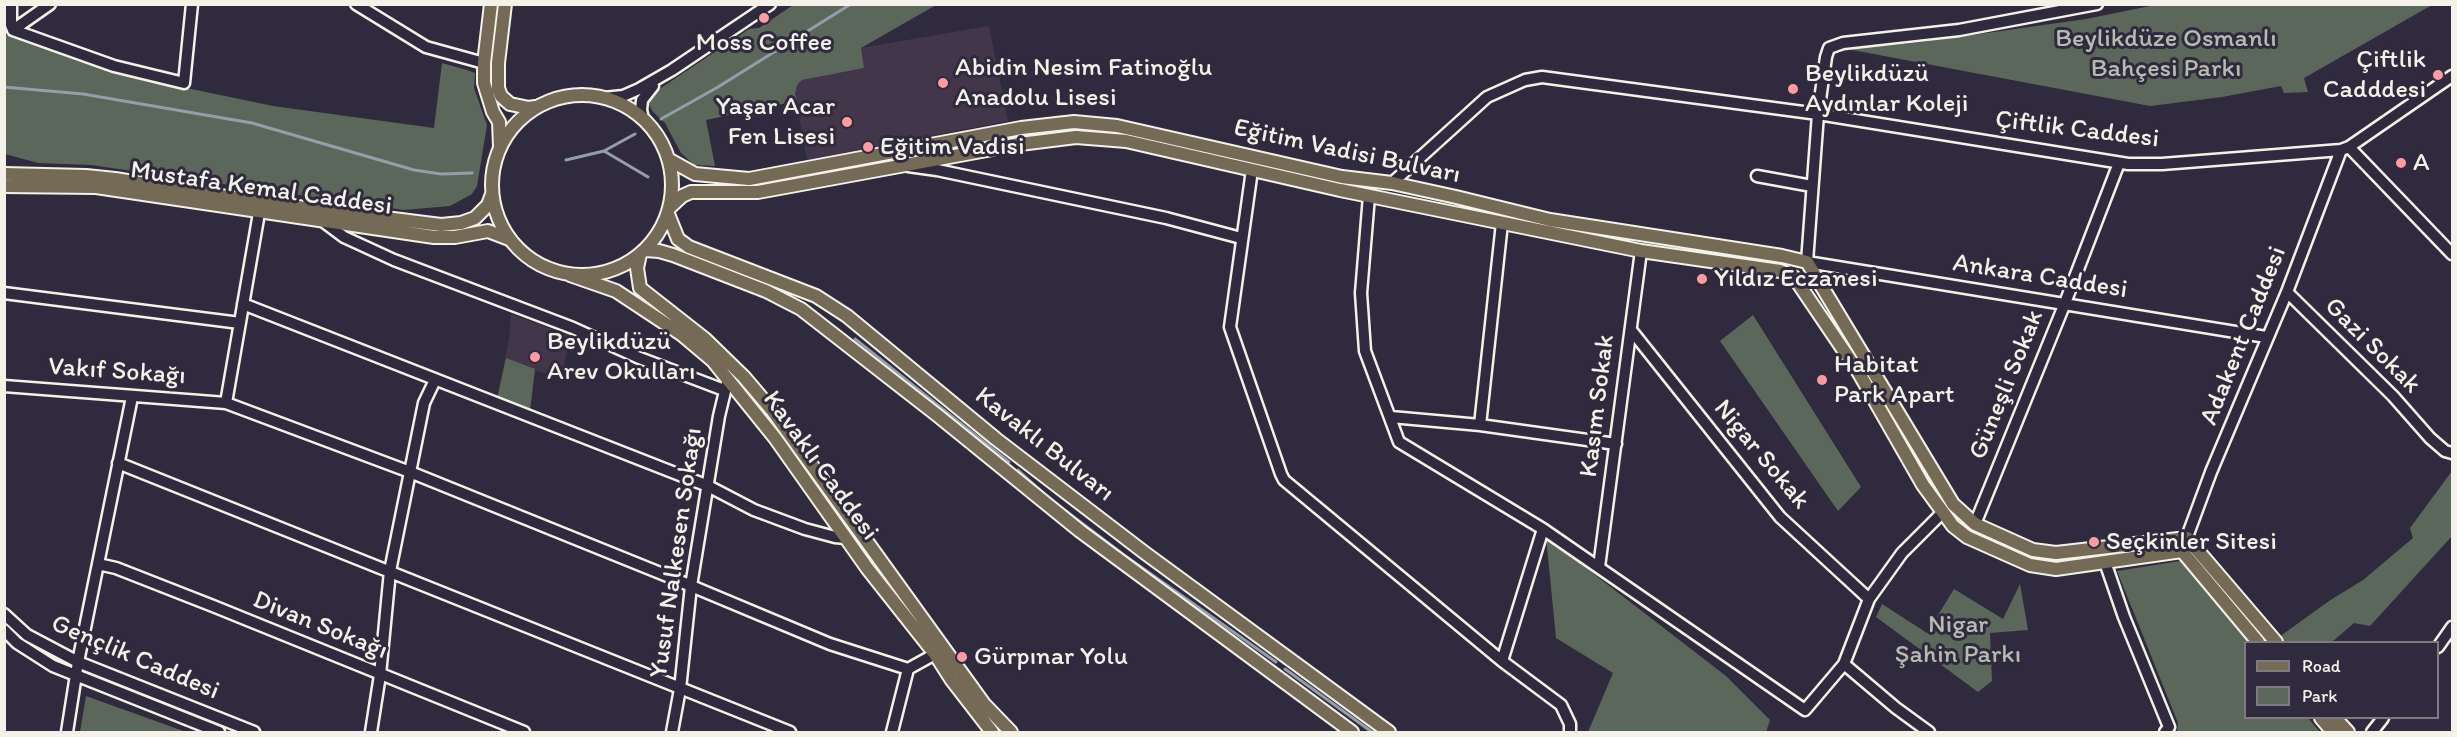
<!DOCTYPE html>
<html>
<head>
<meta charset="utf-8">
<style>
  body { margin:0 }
  #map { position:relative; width:2457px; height:737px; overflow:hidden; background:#2f2a3d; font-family:Itim,sans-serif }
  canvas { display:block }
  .frame { position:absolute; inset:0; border:6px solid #f4f1e8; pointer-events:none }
  .legend { position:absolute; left:2244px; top:641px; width:195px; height:78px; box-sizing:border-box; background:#2f2a3d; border:2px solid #7e7a81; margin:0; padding:8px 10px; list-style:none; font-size:18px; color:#f4f1e8 }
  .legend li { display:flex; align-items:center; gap:12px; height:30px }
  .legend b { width:30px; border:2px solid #7e7a81 }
</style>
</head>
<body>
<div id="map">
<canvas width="2457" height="737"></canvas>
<div class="frame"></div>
<ul class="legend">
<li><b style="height:8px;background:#756a55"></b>Road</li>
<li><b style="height:16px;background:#5c675b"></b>Park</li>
</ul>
</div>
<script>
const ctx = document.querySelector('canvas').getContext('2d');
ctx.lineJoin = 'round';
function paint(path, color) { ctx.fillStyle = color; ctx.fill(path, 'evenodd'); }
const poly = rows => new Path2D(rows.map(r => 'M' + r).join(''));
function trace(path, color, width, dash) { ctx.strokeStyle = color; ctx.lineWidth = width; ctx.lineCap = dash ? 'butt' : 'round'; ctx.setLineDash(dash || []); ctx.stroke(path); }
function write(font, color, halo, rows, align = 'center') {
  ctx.font = font + ' Itim,sans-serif'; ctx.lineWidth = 6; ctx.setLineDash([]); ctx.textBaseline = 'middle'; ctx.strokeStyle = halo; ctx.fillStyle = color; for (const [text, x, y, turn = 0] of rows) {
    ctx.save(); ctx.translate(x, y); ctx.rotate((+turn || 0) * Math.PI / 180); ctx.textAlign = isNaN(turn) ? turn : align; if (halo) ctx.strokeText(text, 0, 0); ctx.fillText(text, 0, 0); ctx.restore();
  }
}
paint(poly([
  [989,26,1008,121,807,160,795,94,797,85,802,80,864,68,860,48],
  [511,314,570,336,561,379,535,370,530,411,497,399,509,339]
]), '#42374a');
paint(poly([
  [2160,4,2432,5,2304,78,2308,92,2284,93,2281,86,2222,97,2150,106,1847,49,1923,42,2086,19],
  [793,5,936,5,861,48,864,68,802,80,797,85,795,94,797,101,706,120,715,166,694,165,681,153,665,123,653,112,648,103,652,94,749,29,759,28],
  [4,34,129,76,273,106,434,128,442,63,467,70,475,73,474,88,487,125,477,186,472,194,450,206,404,210,91,165,38,163,5,154],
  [1753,315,1861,487,1838,511,1720,341],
  [506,358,535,369,530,411,497,399],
  [2452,471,2452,536,2370,626,2354,623,2332,642,2284,642,2279,637,2329,601,2363,580,2413,538,2410,528],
  [1546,537,1726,676,1770,720,1766,732,1588,732,1613,673,1556,638],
  [2180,561,2188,562,2250,642,2246,642,2246,718,2308,718,2320,732,2177,732,2178,723,2117,571],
  [2020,584,2028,630,1990,633,1992,681,1978,692,1876,617,1882,604,1927,633,1954,589,2003,619],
  [86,696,186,732,80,732]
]), '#5c675b');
trace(poly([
  [4,87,83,94,252,123,414,170,441,174,472,173],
  [661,119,718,87,851,4],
  [604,151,648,177],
  [566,160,604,151,635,134],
  [855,339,1009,462],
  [1018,470,1050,499,1124,555,1276,662],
  [1285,669,1372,732]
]), '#949ea9', 3);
const minor = poly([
  [11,4,11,25,13,30],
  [356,4,426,47,484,63],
  [13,30,114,66,184,83,192,4],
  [13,30,50,4],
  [604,98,623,96,639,89,672,70,770,4],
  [643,119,641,110,642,100,653,86],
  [2349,147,2452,254],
  [908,166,937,170,1166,218,1241,238],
  [1252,170,1230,327,1281,474,1284,480,1502,661,1561,705,1570,724,1570,732],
  [1757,176,1812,186],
  [1392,183,1487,97,1525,80,1542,77,1818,114,2128,164,2162,164,2341,150,2349,147,2452,76],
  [1369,196,1361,293,1365,351,1399,442,1543,529,1805,710,1844,664,1869,599,1902,553,1943,512],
  [324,222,344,237,394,260,573,328,637,357,724,390],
  [1807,262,1818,114,1826,57,1829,48,1843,43,1959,30,2097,4],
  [1807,262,2266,337],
  [2287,292,2393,396,2430,438,2445,451,2452,453],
  [4,293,240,323],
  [243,304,708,486,754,510,805,529,835,537,846,538],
  [1631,330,1780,517,1869,599],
  [4,386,226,403,410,472,665,575,830,644,908,669],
  [226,403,259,213],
  [1391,417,1480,425,1616,444],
  [1480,425,1502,223],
  [118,463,790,732],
  [1975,524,2065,303,2119,163],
  [2184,545,2211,472,2287,292,2341,150],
  [2105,562,2124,617,2169,727,2165,732],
  [98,564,116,568,213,606,524,732],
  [1599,567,1641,251],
  [4,614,27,635,78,662,254,732],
  [4,630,17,643,53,666,219,732],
  [2438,647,2452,627],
  [1502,661,1543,529],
  [1844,664,1896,708,1929,732],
  [67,732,78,662,132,397],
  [371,732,380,675,390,571,424,403,435,380],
  [672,732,680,689,691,586,719,416,727,383],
  [892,732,908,669,935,654],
  [2372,732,2383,718]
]);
const major = poly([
  [491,4,484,63,484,83,493,112,499,122,500,147],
  [505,4,498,63,498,88,501,96,510,104,529,108,535,107],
  '492 185a90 90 0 1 1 180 0a90 90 0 1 1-180 0Z',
  [668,159,695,174,749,179,1021,128,1074,122,1117,126,1342,177,1392,183,1456,197,1550,220,1782,256,1807,262,1953,504,1975,524,2033,550,2056,553,2187,538,2276,642],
  [4,174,86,176,115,179,258,202,441,225,461,223,475,218,488,205,492,194],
  [4,186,96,187,434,237,455,237,488,231,509,239],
  [669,208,682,196,691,192,758,192,1020,144,1076,137,1126,141,1340,190,1641,251,1780,271,1794,277,1859,373,1923,485,1953,526,1967,537,2030,565,2056,569,2182,551,2258,642],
  [668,214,678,239,689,247,816,296,847,316,996,439,1145,553,1389,732],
  [645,250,659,251,673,255,766,291,801,309,937,415,1080,531,1352,732],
  [640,254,637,268,640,288,705,339,744,377,772,410,984,704,1011,732],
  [570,275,616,291,681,334,713,361,775,438,867,568,935,654,951,679,992,732],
  [2321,718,2333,732],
  [2335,718,2348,732]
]);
trace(minor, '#f4f1e8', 15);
trace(major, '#f4f1e8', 16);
trace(minor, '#2f2a3d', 10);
trace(major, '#756a55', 12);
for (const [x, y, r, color] of [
  [764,18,6,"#ff9aa2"],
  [2438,75,6,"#ff9aa2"],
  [943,83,6,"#ff9aa2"],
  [1793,89,6,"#ff9aa2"],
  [847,122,6,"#ff9aa2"],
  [868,147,6,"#ff9aa2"],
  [2401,163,6,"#ff9aa2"],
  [1702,279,6,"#ff9aa2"],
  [535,357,6,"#ff9aa2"],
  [1822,380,6,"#ff9aa2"],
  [2094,542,6,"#ff9aa2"],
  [962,657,6,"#ff9aa2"]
]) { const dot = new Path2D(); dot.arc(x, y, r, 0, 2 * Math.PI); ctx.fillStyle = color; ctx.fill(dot); trace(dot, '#2f2a3d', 2); }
write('26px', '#b7bab0', '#2f2a3d', [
  ["Beylikdüze Osmanlı",2166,39],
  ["Bahçesi Parkı",2166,69],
  ["Nigar",1958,625],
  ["Şahin Parkı",1958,655]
]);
write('26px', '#f4f1e8', '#2f2a3d', [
  ["Moss Coffee",764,43,"center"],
  ["Çiftlik",2426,60,"right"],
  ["Cadddesi",2426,90,"right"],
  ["Abidin Nesim Fatinoğlu",955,68],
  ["Anadolu Lisesi",955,98],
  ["Beylikdüzü",1805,74],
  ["Aydınlar Koleji",1805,104],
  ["Yaşar Acar",835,107,"right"],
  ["Fen Lisesi",835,137,"right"],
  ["Eğitim Vadisi",880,147],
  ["A",2413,163],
  ["Yıldız Eczanesi",1714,279],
  ["Beylikdüzü",547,342],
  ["Arev Okulları",547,372],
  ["Habitat",1834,365],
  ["Park Apart",1834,395],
  ["Seçkinler Sitesi",2106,542],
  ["Gürpınar Yolu",974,657]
], 'left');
write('26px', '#f4f1e8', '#2f2a3d', [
  ["Çiftlik Caddesi",2077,130,7],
  ["Eğitim Vadisi Bulvarı",1347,152,12],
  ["Mustafa Kemal Caddesi",261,189,8],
  ["Ankara Caddesi",2040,277,9],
  ["Adakent Caddesi",2244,336,-68],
  ["Gazi Sokak",2372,346,45],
  ["Vakıf Sokağı",117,372,4],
  ["Güneşli Sokak",2007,385,-68],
  ["Kasım Sokak",1598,406,-83],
  ["Kavaklı Bulvarı",1044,445,38],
  ["Nigar Sokak",1761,455,50],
  ["Kavaklı Caddesi",820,466,54],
  ["Yusuf Nalkesen Sokağı",677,553,-82],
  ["Divan Sokağı",320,626,22],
  ["Gençlik Caddesi",135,658,23]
]);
</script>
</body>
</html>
